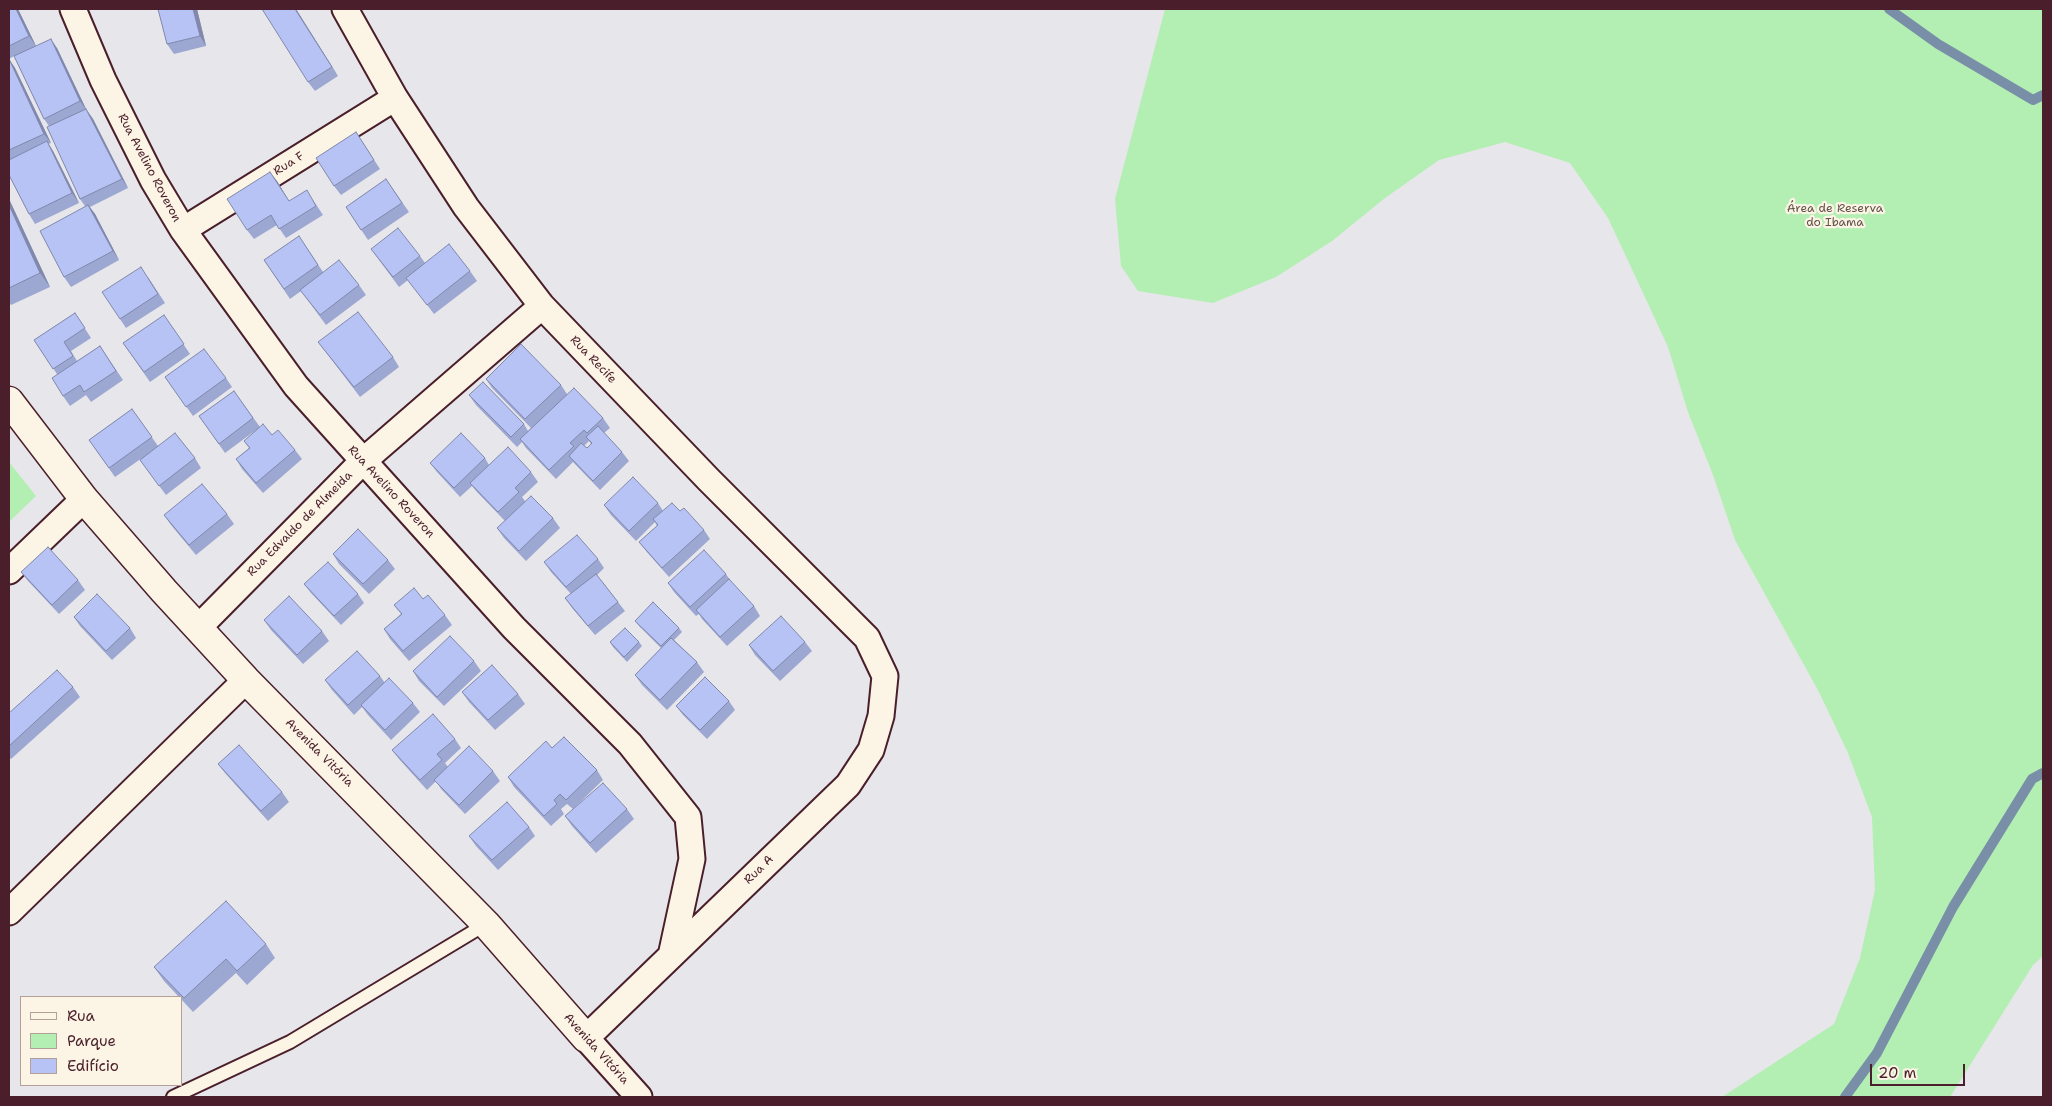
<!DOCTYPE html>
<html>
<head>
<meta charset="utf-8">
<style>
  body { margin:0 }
  #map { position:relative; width:2052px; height:1106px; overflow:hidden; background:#e7e6ea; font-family:"Shantell Sans",sans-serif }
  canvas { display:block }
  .frame { position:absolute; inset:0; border:10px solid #4a1f2b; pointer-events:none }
  .legend { position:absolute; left:20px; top:996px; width:162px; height:90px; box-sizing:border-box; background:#fcf5e5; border:1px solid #b59f9b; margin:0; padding:6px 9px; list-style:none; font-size:15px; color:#4a1f2b }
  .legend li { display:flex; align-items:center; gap:10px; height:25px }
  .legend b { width:25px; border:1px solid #b59f9b }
  .scale { position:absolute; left:1870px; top:1064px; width:95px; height:22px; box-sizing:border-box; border:2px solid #4a1f2b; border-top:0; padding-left:6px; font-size:15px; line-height:18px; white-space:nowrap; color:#4a1f2b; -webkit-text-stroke:4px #fcf5e5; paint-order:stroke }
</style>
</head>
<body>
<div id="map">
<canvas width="2052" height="1106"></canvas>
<div class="frame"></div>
<ul class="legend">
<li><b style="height:6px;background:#fcf5e5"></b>Rua</li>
<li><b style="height:14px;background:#b3eeb3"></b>Parque</li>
<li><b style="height:14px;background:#b7c3f4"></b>Edifício</li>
</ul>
<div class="scale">20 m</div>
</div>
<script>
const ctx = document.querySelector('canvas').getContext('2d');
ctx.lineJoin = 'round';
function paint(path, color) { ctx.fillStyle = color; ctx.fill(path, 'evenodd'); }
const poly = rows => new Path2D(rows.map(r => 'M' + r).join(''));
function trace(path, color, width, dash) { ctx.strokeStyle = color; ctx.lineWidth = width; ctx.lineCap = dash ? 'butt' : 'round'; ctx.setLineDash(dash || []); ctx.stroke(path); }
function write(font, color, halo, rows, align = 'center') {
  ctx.font = font + ' "Shantell Sans",sans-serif'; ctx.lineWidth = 4.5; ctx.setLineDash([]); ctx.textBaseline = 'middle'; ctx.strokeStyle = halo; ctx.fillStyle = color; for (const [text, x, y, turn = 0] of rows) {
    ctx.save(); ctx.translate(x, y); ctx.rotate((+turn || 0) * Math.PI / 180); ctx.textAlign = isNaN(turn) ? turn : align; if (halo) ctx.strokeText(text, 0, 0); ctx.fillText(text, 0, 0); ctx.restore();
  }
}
paint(poly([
  [1165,9,2043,9,2043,956,2033,965,1950,1097,1722,1097,1834,1024,1860,958,1875,890,1872,817,1848,753,1819,692,1735,540,1713,475,1688,412,1668,347,1637,280,1608,218,1570,163,1505,142,1439,160,1385,198,1332,241,1276,277,1213,303,1138,291,1121,266,1115,199],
  [9,462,36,496,9,522]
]), '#b3eeb3');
trace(poly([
  [1889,9,1938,44,2033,100,2043,95],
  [1845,1097,1877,1053,1953,907,2032,779,2043,773]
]), '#798fa8', 10);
const service = poly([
  [173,1097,290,1042,486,924]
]);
const minor = poly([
  [73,9,103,80,153,180,183,230,296,386,514,628,630,744,688,817,692,859,671,956],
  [345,9,395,98,466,207,542,306,709,480,867,638,885,676,881,716,871,750,848,785,586,1038,639,1097],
  [183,230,395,98],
  [9,571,84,499],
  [198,628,362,462,542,306],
  [9,912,246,680]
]);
const tertiary = poly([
  [9,401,84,499,164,591,246,680,486,924,586,1038]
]);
trace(service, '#4a1f2b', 16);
trace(minor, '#4a1f2b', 29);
trace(tertiary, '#4a1f2b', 31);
trace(service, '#fcf5e5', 12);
trace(minor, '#fcf5e5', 25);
trace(tertiary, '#fcf5e5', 28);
paint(poly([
  [9,9,18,9,36,46,57,48,86,109,93,119,128,188,90,207,95,214,119,260,71,287,64,277,85,206,80,199,49,126,44,119,14,56,9,59],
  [158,9,197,9,206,46,174,54,167,44],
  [296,9,338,76,315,91,308,82],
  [9,59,15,68,51,143,48,144,53,151,79,203,35,224,29,214,9,175],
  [356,132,380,169,341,195,334,186],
  [386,179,409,212,368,240,346,207],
  [277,181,289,201,313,200,323,215,286,238,277,225,254,239,247,230],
  [9,199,50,287,11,305,9,302],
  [299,236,323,272,359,285,366,295,326,325,301,291,290,299,264,260],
  [371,249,420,256,425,263,470,271,477,281,434,314,408,280,399,287],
  [148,277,165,303,126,328,120,319],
  [75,313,91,338,71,351,77,361,100,346,123,380,91,402,86,395,70,406,63,396,57,374,34,340],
  [164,315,190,354,150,382,123,343],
  [318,342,393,357,399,367,360,397],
  [165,377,226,378,232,387,193,416],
  [486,379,561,385,567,394,603,418,610,428,604,433,622,452,629,461,600,490,573,462,556,479,526,448,522,442,517,447,476,405,469,395,524,424,528,431,531,428,492,388],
  [589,441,591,444,587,448,584,446],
  [234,391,260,427,295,450,302,459,263,493,242,469,236,459,249,448,244,441,256,430,225,453,199,416],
  [132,409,158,446,195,458,201,468,166,495,140,460,142,458,115,477,89,440],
  [485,458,489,465,531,472,538,482,522,497,525,501,553,518,560,528,526,561,504,538,497,528,505,521,477,492,472,486,460,497,437,472,430,463],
  [658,503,663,511,680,511,704,530,710,539,669,577,646,551,639,542,657,526,655,522,636,541,611,515,604,505],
  [227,514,234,524,196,555,171,525,164,515],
  [333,554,388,560,395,569,369,594,339,564],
  [598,559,604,568,597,575,625,611,595,635,572,608,565,598,571,594,551,572,544,562],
  [21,572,78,580,85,590,59,614,28,581],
  [726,574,732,583,754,606,760,616,727,646,702,619,699,614,696,616,674,592,668,583],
  [304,584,358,594,364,603,341,625,311,593],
  [423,599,445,615,452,625,409,661,390,639,384,629,401,614,394,605],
  [74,617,130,628,136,638,112,660,80,626],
  [264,620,322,631,329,641,303,664,271,630],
  [635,621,679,628,682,632,674,640,697,662,704,672,667,710,642,685,635,675,661,648,639,626],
  [610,642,639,642,642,646,627,662,613,647],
  [805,642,812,651,780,681,755,655,749,645],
  [474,661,481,671,444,706,419,681,413,671],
  [380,676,385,683,413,703,420,712,391,740,368,715,362,707,354,715,332,690,325,680],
  [73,687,80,697,11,759,9,757,9,713],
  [462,692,518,694,525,704,495,730,469,702],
  [729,701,735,710,707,739,683,715,676,706],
  [455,739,461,748,445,763,448,767,493,771,500,781,465,814,441,789,436,781,427,790,399,759,392,750],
  [552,748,597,770,603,780,573,809,567,804,561,809,564,814,551,826,514,787,508,777],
  [218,764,282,792,289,802,268,821,225,773],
  [627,809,634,819,596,853,572,826,565,816],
  [529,827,535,836,498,870,476,846,469,836],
  [266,944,275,958,247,985,236,973,193,1012,181,999,181,997,179,997,164,981,154,967]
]), '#9da8d2');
paint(poly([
  [16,9,18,9,36,46,29,36],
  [193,9,197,9,206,46,200,36],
  [295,9,296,9,338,76,332,67],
  [51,39,57,48,87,111,80,101],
  [9,59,15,68,51,143,44,134],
  [86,109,93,119,128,188,122,179],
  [47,141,53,151,79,203,72,193],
  [270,172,277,181,295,211,289,201],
  [9,199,50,287,40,273,9,205],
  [88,205,95,214,119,260,113,251]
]), '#8088ab');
const building = poly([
  [9,9,16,9,29,36,9,46,9,9],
  [158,9,193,9,200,36,167,44,158,9],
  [262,9,295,9,332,67,308,82,262,9],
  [51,39,80,101,44,119,14,56,51,39],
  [9,59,44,134,9,150,9,59],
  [86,109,122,179,80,199,47,127,86,109],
  [356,132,374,160,334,186,316,158,356,132],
  [47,141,72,193,29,214,9,175,9,160,47,141],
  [270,172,289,201,307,190,316,206,279,229,271,215,247,230,227,199,270,172],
  [386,179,402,203,361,230,346,207,386,179],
  [9,205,40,273,9,288,9,205],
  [88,205,113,251,64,277,40,231,88,205],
  [398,228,420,256,393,277,371,249,398,228],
  [299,236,318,265,284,289,264,260,299,236],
  [449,244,470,271,427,305,406,278,449,244],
  [339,260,359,285,320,315,300,290,339,260],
  [141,267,158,294,120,319,102,292,141,267],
  [358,312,393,357,354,387,318,342,358,312],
  [75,313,85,328,64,342,73,356,53,369,34,340,75,313],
  [164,315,184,344,144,372,123,343,164,315],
  [521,344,561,385,525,419,486,379,521,344],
  [100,346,116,371,84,392,80,385,63,396,52,378,100,346],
  [204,349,226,378,186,407,165,377,204,349],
  [483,382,524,424,511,437,469,395,483,382],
  [574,388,603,418,587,433,584,430,570,443,574,446,549,470,520,439,574,388],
  [234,391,253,418,219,444,199,416,234,391],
  [132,409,152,437,109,468,89,440,132,409],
  [263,424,272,435,278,430,295,450,256,483,236,459,250,448,244,441,263,424],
  [598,426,622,452,593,481,569,456,581,443,587,448,592,443,586,437,598,426],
  [175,433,195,458,159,486,140,460,175,433],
  [461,433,485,458,454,488,430,463,461,433],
  [508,447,531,472,515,488,519,492,498,512,470,483,508,447],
  [633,477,658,503,629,531,604,505,633,477],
  [202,484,227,514,189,545,164,515,202,484],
  [531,496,553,518,519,551,497,528,531,496],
  [672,503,680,511,684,508,704,530,662,568,639,542,658,525,653,519,672,503],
  [358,529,388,560,363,584,333,554,358,529],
  [577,535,598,559,566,587,544,562,577,535],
  [48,547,78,580,52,605,21,572,48,547],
  [704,550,726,574,690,607,668,583,704,550],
  [328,562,358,594,334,616,304,584,328,562],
  [596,574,618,602,588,626,565,598,596,574],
  [729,579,754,606,720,637,696,610,729,579],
  [414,588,423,599,428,595,445,615,403,651,384,629,402,614,394,605,414,588],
  [97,594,130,628,106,651,74,617,97,594],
  [289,596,322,631,297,655,264,620,289,596],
  [653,602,679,628,661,646,635,621,653,602],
  [781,616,805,642,773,671,749,645,781,616],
  [625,628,639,642,624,657,610,642,625,628],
  [450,636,474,661,437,697,413,671,450,636],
  [671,638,697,662,660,700,635,675,671,638],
  [357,651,380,676,348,705,325,680,357,651],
  [492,665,518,694,488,720,462,692,492,665],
  [57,670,73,687,9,746,9,713,57,670],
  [705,677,729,701,700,730,676,706,705,677],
  [389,678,413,703,385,730,361,705,389,678],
  [433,714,455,739,437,754,442,760,420,780,392,750,433,714],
  [564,737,597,770,566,800,560,794,554,800,557,804,544,816,508,777,546,741,552,748,564,737],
  [239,745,282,792,261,811,218,764,239,745],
  [469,746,493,771,459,805,434,780,469,746],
  [603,783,627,809,590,843,565,816,603,783],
  [507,802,529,827,492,860,469,836,507,802],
  [226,901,266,944,237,971,226,959,184,998,154,967,226,901]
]);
paint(building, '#b7c3f4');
trace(building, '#8088ab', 1);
write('12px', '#4a1f2b', '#fcf5e5', [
  ["Rua F",289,164,-32],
  ["Rua Avelino Roveron",149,168,62],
  ["Rua Recife",593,360,46],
  ["Rua Avelino Roveron",391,492,47],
  ["Rua Edvaldo de Almeida",300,524,-45],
  ["Avenida Vitória",319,753,45],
  ["Rua A",759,870,-44],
  ["Avenida Vitória",596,1049,48]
]);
write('12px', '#64534d', '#fcf5e5', [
  ["Área de Reserva",1835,209],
  ["do Ibama",1835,223]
]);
</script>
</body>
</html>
